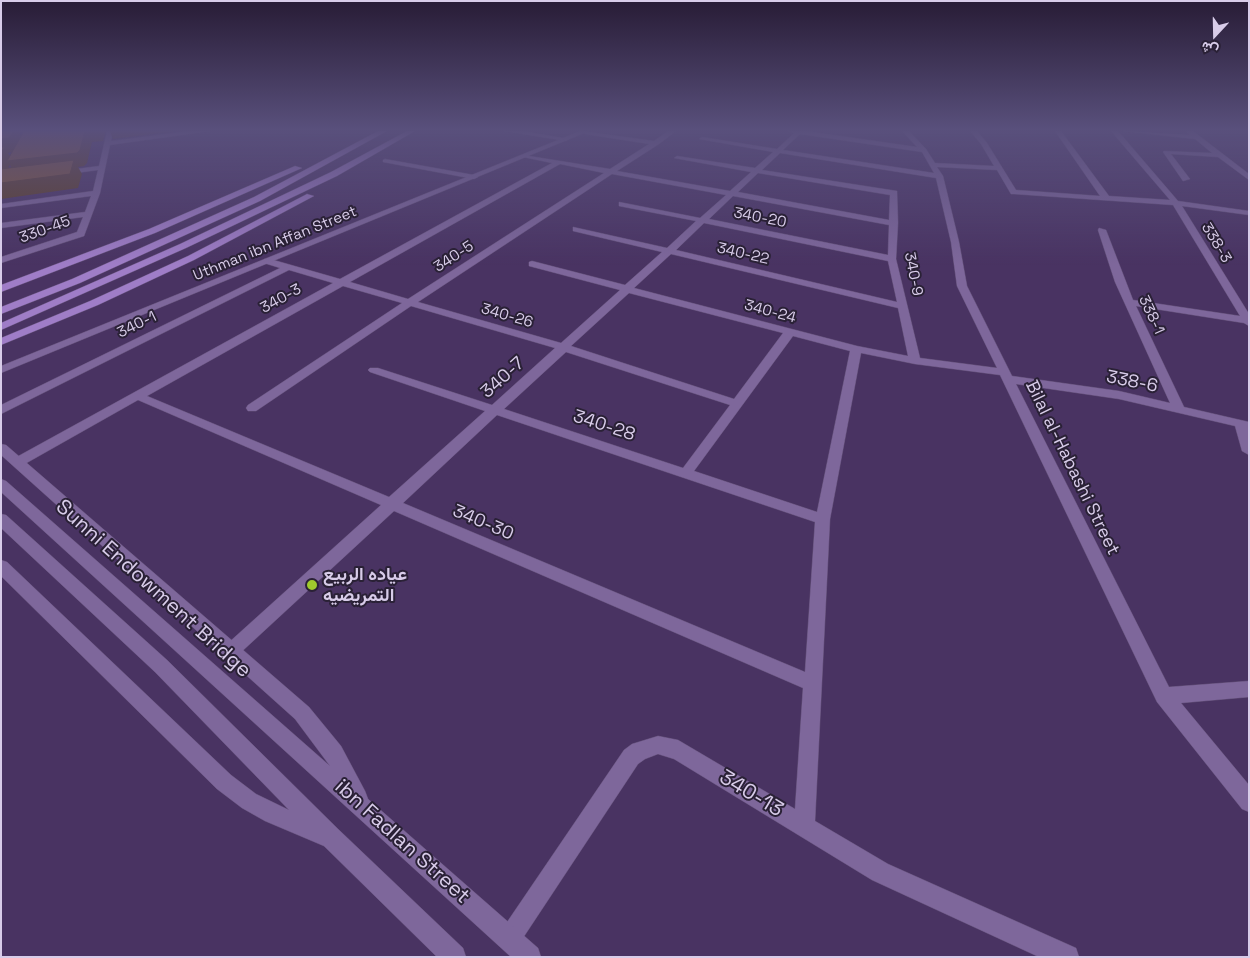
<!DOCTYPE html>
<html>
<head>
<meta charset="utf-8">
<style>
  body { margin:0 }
  #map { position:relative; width:1250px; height:958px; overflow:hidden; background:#493362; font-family:"Space Grotesk",Vazirmatn,sans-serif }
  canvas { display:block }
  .frame { position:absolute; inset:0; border:2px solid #d8cce9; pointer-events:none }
  .north { position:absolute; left:1190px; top:10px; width:50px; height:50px; -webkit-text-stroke:4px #2a2136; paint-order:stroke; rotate:201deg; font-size:14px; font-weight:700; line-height:20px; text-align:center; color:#d8cce9 }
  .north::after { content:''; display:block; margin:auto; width:18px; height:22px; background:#d8cce9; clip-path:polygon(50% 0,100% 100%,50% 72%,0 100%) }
</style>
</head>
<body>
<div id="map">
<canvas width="1250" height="958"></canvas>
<div class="frame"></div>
<div class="north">ش</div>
</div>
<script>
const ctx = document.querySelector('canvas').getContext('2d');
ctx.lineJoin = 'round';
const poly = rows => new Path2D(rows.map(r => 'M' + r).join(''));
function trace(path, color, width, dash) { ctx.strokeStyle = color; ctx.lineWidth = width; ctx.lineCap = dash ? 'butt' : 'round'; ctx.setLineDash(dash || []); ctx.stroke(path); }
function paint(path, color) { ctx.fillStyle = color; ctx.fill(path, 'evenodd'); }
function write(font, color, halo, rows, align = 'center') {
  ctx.font = font + ' "Space Grotesk",Vazirmatn,sans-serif'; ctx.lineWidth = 4; ctx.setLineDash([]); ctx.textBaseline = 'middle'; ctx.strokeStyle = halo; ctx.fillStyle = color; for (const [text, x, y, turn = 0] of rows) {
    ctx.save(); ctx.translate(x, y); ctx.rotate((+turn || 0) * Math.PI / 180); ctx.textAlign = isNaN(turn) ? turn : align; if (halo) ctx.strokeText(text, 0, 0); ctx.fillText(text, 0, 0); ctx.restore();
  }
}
const minor = poly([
  [107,131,113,131,111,141,189,131,210,131,110,145,100,193,84,236,1,263,1,257,77,232,83,217,1,228,1,223,85,212,91,196,1,208,1,204,93,191,98,170,61,175,57,173,61,171,99,166,107,131],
  [504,131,523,131,569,139,566,141,504,131],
  [582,131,654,141,668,131,676,131,659,144,617,171,730,191,751,172,674,158,677,156,755,168,773,152,699,139,702,137,777,149,794,133,788,131,806,131,917,147,902,131,909,131,926,149,935,163,994,166,981,144,970,131,977,131,987,143,1016,190,1100,196,1055,131,1061,131,1109,196,1170,200,1111,131,1118,131,1178,201,1249,211,1249,215,1182,206,1249,314,1249,326,1244,323,1136,306,1184,407,1249,422,1249,455,1242,451,1235,426,1119,399,1016,384,1169,687,1249,681,1249,697,1181,703,1249,785,1249,812,1242,809,1157,702,1000,375,915,364,861,353,830,519,815,821,888,864,1076,948,1079,957,1039,957,872,880,674,759,658,754,645,759,638,764,517,947,509,951,501,947,497,939,501,931,624,750,632,744,658,736,678,740,795,809,803,688,394,511,238,655,232,658,226,655,223,650,226,645,381,505,138,400,23,465,13,465,11,462,13,459,333,283,289,270,1,414,1,405,280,268,264,263,264,259,270,259,340,279,552,163,523,157,523,155,610,169,649,144,585,134,582,131],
  [800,134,922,152,934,173,783,150,800,134],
  [780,153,936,178,951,242,957,286,997,368,920,358,896,259,898,223,897,191,762,170,780,153],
  [560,164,604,173,408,299,350,282,560,164],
  [937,167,997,170,1011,194,1014,194,1173,205,1240,316,1133,300,1106,230,1099,228,1098,230,1115,282,1170,403,1119,391,1012,376,967,286,959,242,943,176,937,167],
  [758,173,890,195,889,220,738,192,758,173],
  [612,174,726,195,700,218,619,202,619,206,696,221,667,248,573,227,573,231,662,252,625,285,532,261,529,262,529,266,620,290,561,343,418,302,612,174],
  [733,196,889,225,888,255,709,219,733,196],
  [704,223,888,261,897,302,676,250,704,223],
  [671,254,898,308,908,356,857,346,634,288,671,254],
  [343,286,402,303,248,405,246,408,248,411,256,411,411,306,555,348,492,405,378,368,370,368,368,370,370,372,485,411,389,497,147,396,343,286],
  [629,293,783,333,734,399,571,346,629,293],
  [793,336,850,351,817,512,694,471,793,336],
  [566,352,730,405,683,468,504,409,566,352],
  [497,415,815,522,805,672,403,503,497,415],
  [1123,131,1190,135,1186,131,1193,131,1249,174,1249,180,1218,157,1171,154,1190,179,1183,181,1163,152,1164,151,1212,153,1195,139,1123,131],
  [385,159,474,175,478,177,474,179,383,162,383,160,385,159]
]);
const tertiary = poly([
  [580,131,589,131,1,373,1,366,580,131],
  [1,444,6,445,309,707,341,746,365,791,368,799,538,948,541,957,511,957,1,492,1,479,6,481,330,766,295,719,1,455,1,444],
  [1,514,6,515,167,660,338,829,463,948,466,957,437,957,324,846,265,821,242,808,217,789,1,576,1,560,7,562,231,775,256,794,289,810,155,672,1,528,1,514]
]);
const motorway = poly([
  [378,131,387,131,260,201,80,283,1,314,1,307,72,279,254,197,378,131],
  [407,131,415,131,337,176,186,248,1,330,1,323,180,244,331,172,407,131],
  [295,166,302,168,155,233,1,292,1,285,149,229,295,166],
  [307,194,314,196,194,260,98,305,1,345,1,338,90,301,188,256,307,194]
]);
trace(minor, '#624f77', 1);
trace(tertiary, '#624f77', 1);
trace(motorway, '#624f77', 1);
paint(minor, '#7e679b');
paint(tertiary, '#7e679b');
paint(motorway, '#9f7dc7');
paint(poly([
  [1,131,29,131,20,133,23,139,17,151,8,153,12,160,85,131,106,131,103,141,92,142,87,163,84,166,78,167,82,174,78,188,1,199,1,183,15,175,10,165,3,176,1,177],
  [110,131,177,131,113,139]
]), '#5c3d1e');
const building = poly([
  [1,131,14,131,9,138,1,139,1,131],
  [24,131,85,131,80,150,77,153,7,161,24,131],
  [1,147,5,147,1,152,1,147],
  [74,160,70,174,1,183,1,169,74,160]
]);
paint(building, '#83572b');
trace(building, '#5c3d1e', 1);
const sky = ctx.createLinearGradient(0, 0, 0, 265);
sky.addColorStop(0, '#281c36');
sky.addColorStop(0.49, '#59507c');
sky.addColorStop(1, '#59507c00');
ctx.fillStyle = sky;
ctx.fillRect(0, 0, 1250, 265);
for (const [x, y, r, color] of [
  [312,585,6,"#9fca2d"]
]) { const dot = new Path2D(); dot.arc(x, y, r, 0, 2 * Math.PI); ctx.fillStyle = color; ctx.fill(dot); trace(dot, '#2a2136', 2); }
write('15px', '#d8cce9', '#2a2136', [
  ["340-20",760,218,11],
  ["330-45",45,230,-20],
  ["338-3",1216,243,59],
  ["Uthman ibn Affan Street",275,244,-22],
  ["340-22",743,254,13],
  ["340-5",454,257,-33],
  ["340-9",913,274,79],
  ["340-3",281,299,-29],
  ["340-24",770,312,15],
  ["338-1",1151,315,65],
  ["340-26",507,316,16],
  ["340-1",137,325,-26]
]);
write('18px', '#d8cce9', '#2a2136', [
  ["340-7",503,378,-42],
  ["338-6",1132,382,11],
  ["340-28",604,426,18],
  ["Bilal al-Habashi Street",1072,468,64],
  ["340-30",483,523,23]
]);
write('bold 18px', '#d8cce9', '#2a2136', [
  ["عياده الربيع",323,575],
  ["التمريضيه",323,596]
], 'left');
write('21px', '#d8cce9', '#2a2136', [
  ["Sunni Endowment Bridge",153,589,42],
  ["340-13",751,794,31],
  ["ibn Fadlan Street",402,842,42]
]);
</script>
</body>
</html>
